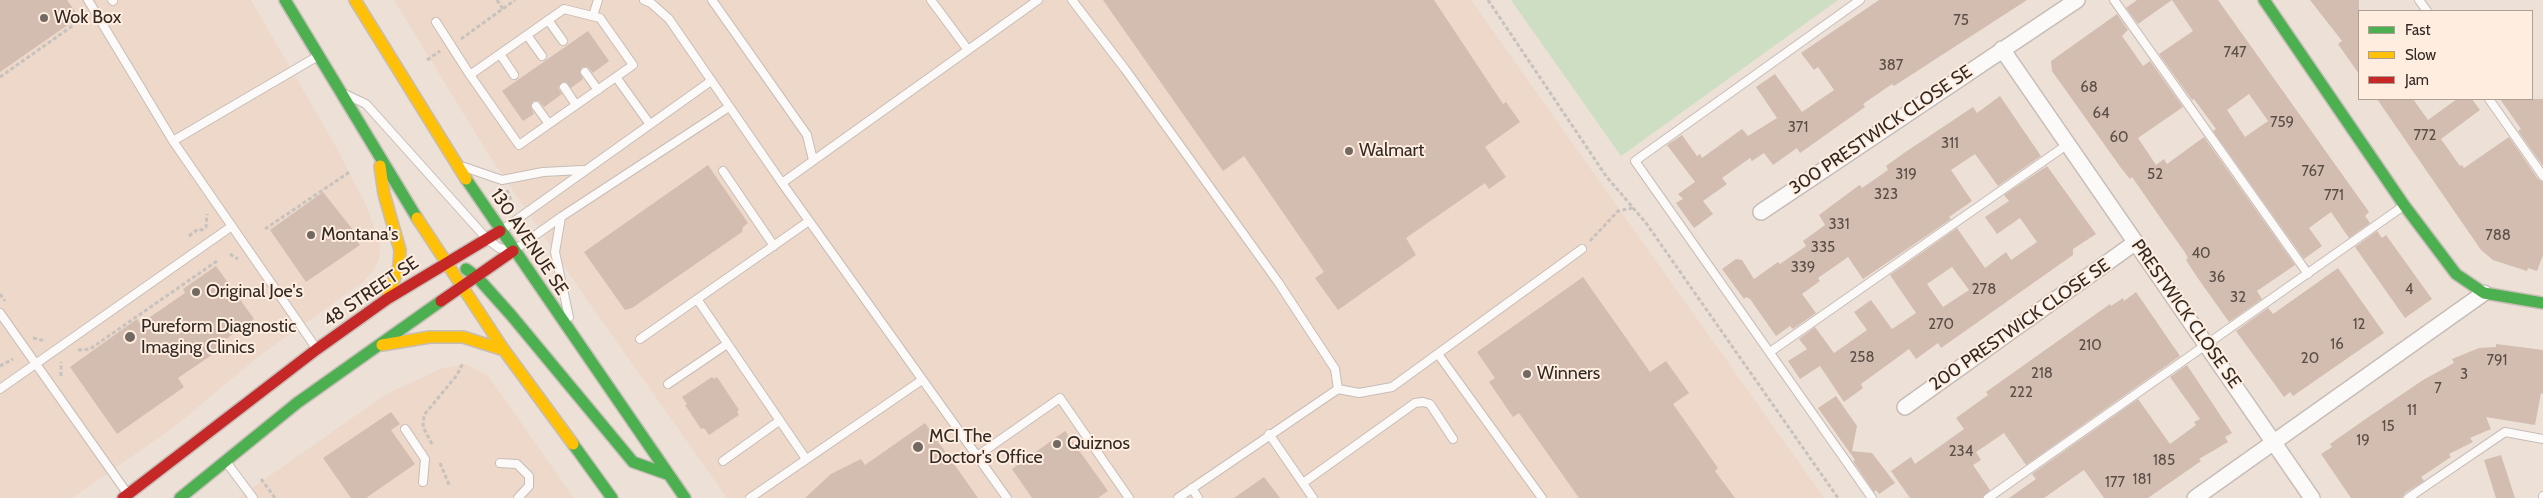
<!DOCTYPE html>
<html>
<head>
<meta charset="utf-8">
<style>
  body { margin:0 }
  #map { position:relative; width:2543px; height:498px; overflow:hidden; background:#ece0d7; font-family:Cabin,sans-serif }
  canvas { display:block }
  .legend { position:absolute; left:2358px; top:10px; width:175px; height:90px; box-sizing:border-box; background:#ffede0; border:1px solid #ad9f94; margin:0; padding:6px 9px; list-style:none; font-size:15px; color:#312923 }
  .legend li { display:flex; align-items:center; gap:10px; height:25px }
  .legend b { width:25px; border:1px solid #ad9f94 }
</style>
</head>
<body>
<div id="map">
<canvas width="2543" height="498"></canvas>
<ul class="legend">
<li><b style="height:6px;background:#4caf50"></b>Fast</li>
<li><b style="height:6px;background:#ffc107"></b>Slow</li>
<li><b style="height:6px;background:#c62828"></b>Jam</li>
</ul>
</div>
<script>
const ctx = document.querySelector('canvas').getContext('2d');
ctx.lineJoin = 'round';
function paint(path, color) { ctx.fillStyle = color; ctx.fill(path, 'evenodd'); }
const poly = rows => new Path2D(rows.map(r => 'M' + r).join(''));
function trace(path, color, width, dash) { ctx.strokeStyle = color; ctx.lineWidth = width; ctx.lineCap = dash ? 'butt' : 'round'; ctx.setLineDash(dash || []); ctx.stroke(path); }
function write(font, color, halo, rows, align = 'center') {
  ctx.font = font + ' Cabin,sans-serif'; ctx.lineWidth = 4; ctx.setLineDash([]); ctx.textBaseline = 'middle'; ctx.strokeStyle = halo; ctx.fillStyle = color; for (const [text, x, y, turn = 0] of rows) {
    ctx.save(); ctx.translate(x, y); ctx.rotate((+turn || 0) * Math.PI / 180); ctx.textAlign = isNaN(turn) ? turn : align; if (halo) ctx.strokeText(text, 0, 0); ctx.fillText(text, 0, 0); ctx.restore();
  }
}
paint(poly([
  [0,0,251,0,336,147,366,205,380,245,379,259,374,270,363,282,259,356,174,427,72,498,0,498],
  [394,0,1471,0,1824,498,727,498,583,294,489,155],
  [465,364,488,376,574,498,238,498,385,395,440,369]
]), '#edd8c9');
paint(poly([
  [1511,0,1838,0,1621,156]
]), '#cddec2');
paint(poly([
  [0,0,67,0,79,17,0,72],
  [1103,0,1434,0,1503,104,1506,102,1520,122,1485,147,1506,177,1489,189,1485,183,1406,238,1416,255,1338,310,1315,278,1324,272,1244,156,1223,171],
  [1879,0,2027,0,1894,86,1892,84,1863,104,1865,107,1800,153,1797,148,1773,165,1764,153,1752,161,1750,158,1722,178,1727,184,1703,201,1713,214,1694,228,1676,203,1683,199,1678,194,1695,182,1667,145,1682,135,1697,156,1700,154,1702,158,1742,129,1748,136,1777,118,1756,87,1775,74,1802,112,1834,90,1818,67,1814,70,1801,53],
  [2137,0,2218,0,2369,212,2365,216,2370,223,2349,238,2331,212,2309,228,2322,246,2304,259,2213,131,2216,129,2202,110,2194,99,2192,100,2159,54,2193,31,2172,0,2138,24,2126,8],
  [2249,94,2268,121,2245,137,2227,110],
  [2310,0,2359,0,2359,74,2338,44,2342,41],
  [2117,14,2128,30,2122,36,2143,66,2150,61,2183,107,2138,138,2156,165,2164,159,2167,164,2204,137,2295,265,2257,291,2262,299,2229,322,2197,277,2186,260,2188,258,2184,251,2164,223,2132,177,2130,179,2121,168,2052,71,2051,61],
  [588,31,609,61,593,73,588,67,582,67,580,73,583,79,571,88,566,82,561,83,558,88,562,94,544,107,539,101,533,101,531,107,534,114,523,121,502,91],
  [2000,96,2041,156,1998,186,1975,154,1951,170,1972,201,1949,217,1951,219,1863,279,1848,257,1818,278,1820,281,1802,294,1816,313,1793,329,1790,326,1776,336,1750,299,1746,297,1744,299,1722,269,1736,259,1742,260,1754,279,1778,262,1780,264,1806,246,1803,241,1825,225,1819,215,1858,186,1860,185,1862,188,1888,170,1886,166,1904,153,1973,107,1977,113],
  [2377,99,2413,99,2428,120,2457,99,2472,99,2480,110,2441,139,2460,166,2462,165,2464,168,2509,137,2538,179,2543,182,2543,255,2537,271,2528,268,2527,271,2493,260,2481,250],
  [2500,99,2543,99,2543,166,2518,131,2521,129],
  [708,165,748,223,743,227,742,232,632,308,625,310,584,252],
  [2047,166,2096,234,2073,249,2073,255,1941,348,1938,343,1916,359,1909,349,1861,384,1863,388,1844,402,1820,366,1800,379,1788,361,1807,349,1799,339,1815,327,1834,353,1867,330,1854,312,1871,300,1892,329,1916,313,1890,275,1957,228,1985,268,2006,252,2011,260,2037,242,2020,218,1997,234,1985,217,2009,201,2004,195],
  [1952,267,1969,290,1943,307,1927,284],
  [323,192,353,230,351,234,360,245,306,282,270,230],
  [2377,231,2382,238,2386,235,2432,299,2405,318,2355,247],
  [216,266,254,319,222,342,225,346,178,378,184,387,117,434,70,367,137,319,140,324,185,293,183,289],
  [2338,268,2384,333,2293,396,2290,392,2284,397,2236,331,2268,308,2273,314],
  [1583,277,1650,372,1666,361,1689,393,1673,404,1718,468,1715,471,1735,498,1579,498,1519,413,1513,417,1489,382,1495,378,1477,352],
  [2136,292,2180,356,2026,465,2004,433,1976,452,1981,460,1973,465,1990,490,1982,498,1910,498,1891,471,1911,457,1915,464,1964,429,1956,418,1988,395,1986,392,2110,304,2111,306,2123,298,2124,301],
  [2496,344,2543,350,2543,394,2541,393,2535,425,2486,417,2491,429,2470,438,2473,442,2449,454,2451,457,2421,477,2424,481,2405,493,2402,498,2351,498,2321,454,2332,447,2330,444,2367,418,2423,380,2454,363,2452,359,2479,348,2496,347],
  [2187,365,2232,433,2225,437,2228,442,2199,459,2201,461,2148,498,2104,498,2084,470,2044,498,2009,498,2036,479,2032,474,2138,399,2170,444,2196,425,2194,422,2200,419,2170,377],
  [712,377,714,379,717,377,739,410,737,412,739,415,709,435,704,428,701,429,685,405,687,404,682,397],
  [1836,396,1857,426,1852,451,1872,453,1895,483,1879,494,1876,490,1874,492,1853,461,1855,460,1818,408],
  [391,412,400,424,391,430,415,464,366,498,351,498,323,458],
  [925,423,978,498,805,498,831,474,861,459,865,465],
  [1065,431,1108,491,1098,498,1032,498,1012,469],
  [2501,455,2515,498,2496,498,2484,460],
  [1264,477,1280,498,1234,498]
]), '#d3bdb0');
const lane = poly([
  [88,0,173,141,316,348],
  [112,0,113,1],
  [644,0,651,3,669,19,782,183,968,50,931,0],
  [712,0,807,135,813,160],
  [1072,0,1125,69,1278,282,1335,369,1338,389],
  [1860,0,1635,161,1872,498],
  [2114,0,2308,274],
  [2419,0,2427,11],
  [593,16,598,0],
  [548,20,563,41],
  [436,22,470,75],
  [527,35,542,56],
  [968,50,1038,0],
  [500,54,514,75],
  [585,72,598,90],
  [616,77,633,65,600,18,564,9,470,75,519,145,616,77,649,123],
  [564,87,576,105],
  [347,95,366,104,487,239,499,248,513,251,561,217,729,107],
  [2489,99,2543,176],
  [536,106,549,124],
  [173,141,318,56],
  [464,167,502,180,543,172,582,170],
  [723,171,774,246],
  [782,183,1007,498],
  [561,217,555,252,569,317],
  [502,230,711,81],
  [697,299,806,459],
  [0,313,127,493],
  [640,339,809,221],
  [1770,352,2068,144],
  [1438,354,1542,498],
  [668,384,727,344],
  [0,389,232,226],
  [405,429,425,459,423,482],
  [1269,434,1313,498],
  [977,456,1060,398,1129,498],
  [723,461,779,421],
  [227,463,253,498],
  [500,463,517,464,529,476,529,486,518,498],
  [1303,483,1415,403,1423,402,1430,404,1453,439],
  [1192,488,1198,498],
  [750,498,922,380],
  [1178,498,1338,389,1359,393,1392,387,1582,249],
  [1988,498,2402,207],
  [2408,498,2505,432,2543,439],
  [2543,498,2543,496]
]);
const street = poly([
  [2002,49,2312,498],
  [1761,212,2077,0],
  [1905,407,2136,242],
  [2195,498,2484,293]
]);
const fast = poly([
  [285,0,417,218],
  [2264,0,2404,205,2456,274,2484,293,2543,303],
  [466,179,685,498],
  [466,269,477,277,511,315,633,462,667,474],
  [573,444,612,498],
  [180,498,297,403,441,301]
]);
const slow = poly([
  [355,0,466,179],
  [380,166,384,194,400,250,399,266,387,299],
  [417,218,504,350,573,444],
  [382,345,430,337,463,337,504,350]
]);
const jam = poly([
  [441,301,513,251],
  [123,498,317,349,387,299,500,231]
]);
trace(lane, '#c7bdb7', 10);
trace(street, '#c7bdb7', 18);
trace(fast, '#c7bdb7', 14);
trace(slow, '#c7bdb7', 14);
trace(jam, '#c7bdb7', 14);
trace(poly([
  [497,0,503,9],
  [1488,0,1606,176,1646,223,1838,498],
  [461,39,515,0],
  [427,60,440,51],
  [0,77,85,17],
  [507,190,514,208],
  [265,229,351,171],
  [189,236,198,229,202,230,206,227,207,214],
  [1590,241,1618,211,1633,208],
  [230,254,238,259],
  [0,294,5,301],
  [33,338,46,341],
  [78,350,90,349,217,261],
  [0,366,13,359],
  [61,376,61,362],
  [432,444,423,427,424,415,457,375,463,363],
  [440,463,450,487],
  [261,479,275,498]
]), '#c7c2be', 3, [4, 2.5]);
trace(lane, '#fcfaf9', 8);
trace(street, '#fcfaf9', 15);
trace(fast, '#4caf50', 11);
trace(slow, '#ffc107', 11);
trace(jam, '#c62828', 11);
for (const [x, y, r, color] of [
  [44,18,5,"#726962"],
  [1349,151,5,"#726962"],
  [311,235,5,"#726962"],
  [196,292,5,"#726962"],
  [130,337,6,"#726962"],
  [1527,374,5,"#726962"],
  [1057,444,5,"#726962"],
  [918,447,6,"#726962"]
]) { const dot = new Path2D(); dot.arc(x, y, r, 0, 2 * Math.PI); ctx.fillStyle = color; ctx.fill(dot); trace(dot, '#ffede0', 2); }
write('15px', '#5a4e46', null, [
  ["75",1961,21],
  ["747",2235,53],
  ["387",1891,66],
  ["68",2089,88],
  ["64",2101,114],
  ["759",2282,123],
  ["371",1798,128],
  ["772",2425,136],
  ["60",2119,138],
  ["311",1950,144],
  ["767",2313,172],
  ["319",1906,175],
  ["52",2155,175],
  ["323",1886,195],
  ["771",2334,196],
  ["331",1839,225],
  ["788",2498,236],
  ["335",1823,248],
  ["40",2201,254],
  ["339",1803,268],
  ["36",2217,278],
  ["278",1984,290],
  ["4",2409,290],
  ["32",2238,298],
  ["270",1941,325],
  ["12",2359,325],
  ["16",2337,345],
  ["210",2090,346],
  ["258",1862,358],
  ["20",2310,359],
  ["791",2497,361],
  ["218",2042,374],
  ["3",2464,375],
  ["7",2438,389],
  ["222",2021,393],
  ["11",2412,411],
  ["15",2388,427],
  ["19",2363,441],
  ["234",1961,452],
  ["185",2164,461],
  ["181",2142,480],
  ["177",2115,483]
]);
write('18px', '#312923', '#ffede0', [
  ["Wok Box",54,18],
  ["Walmart",1359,151],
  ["Montana's",321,235],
  ["Original Joe's",206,292],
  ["Pureform Diagnostic",141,327],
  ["Imaging Clinics",141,348],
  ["Winners",1537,374],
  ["MCI The",929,437],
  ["Doctor's Office",929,458],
  ["Quiznos",1067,444]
], 'left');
write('18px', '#312923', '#ffede0', [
  ["300 PRESTWICK CLOSE SE",1881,130,-34],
  ["130 AVENUE SE",529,242,56],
  ["48 STREET SE",371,292,-34],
  ["PRESTWICK CLOSE SE",2186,314,55],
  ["200 PRESTWICK CLOSE SE",2020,325,-35]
]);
</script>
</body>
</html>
